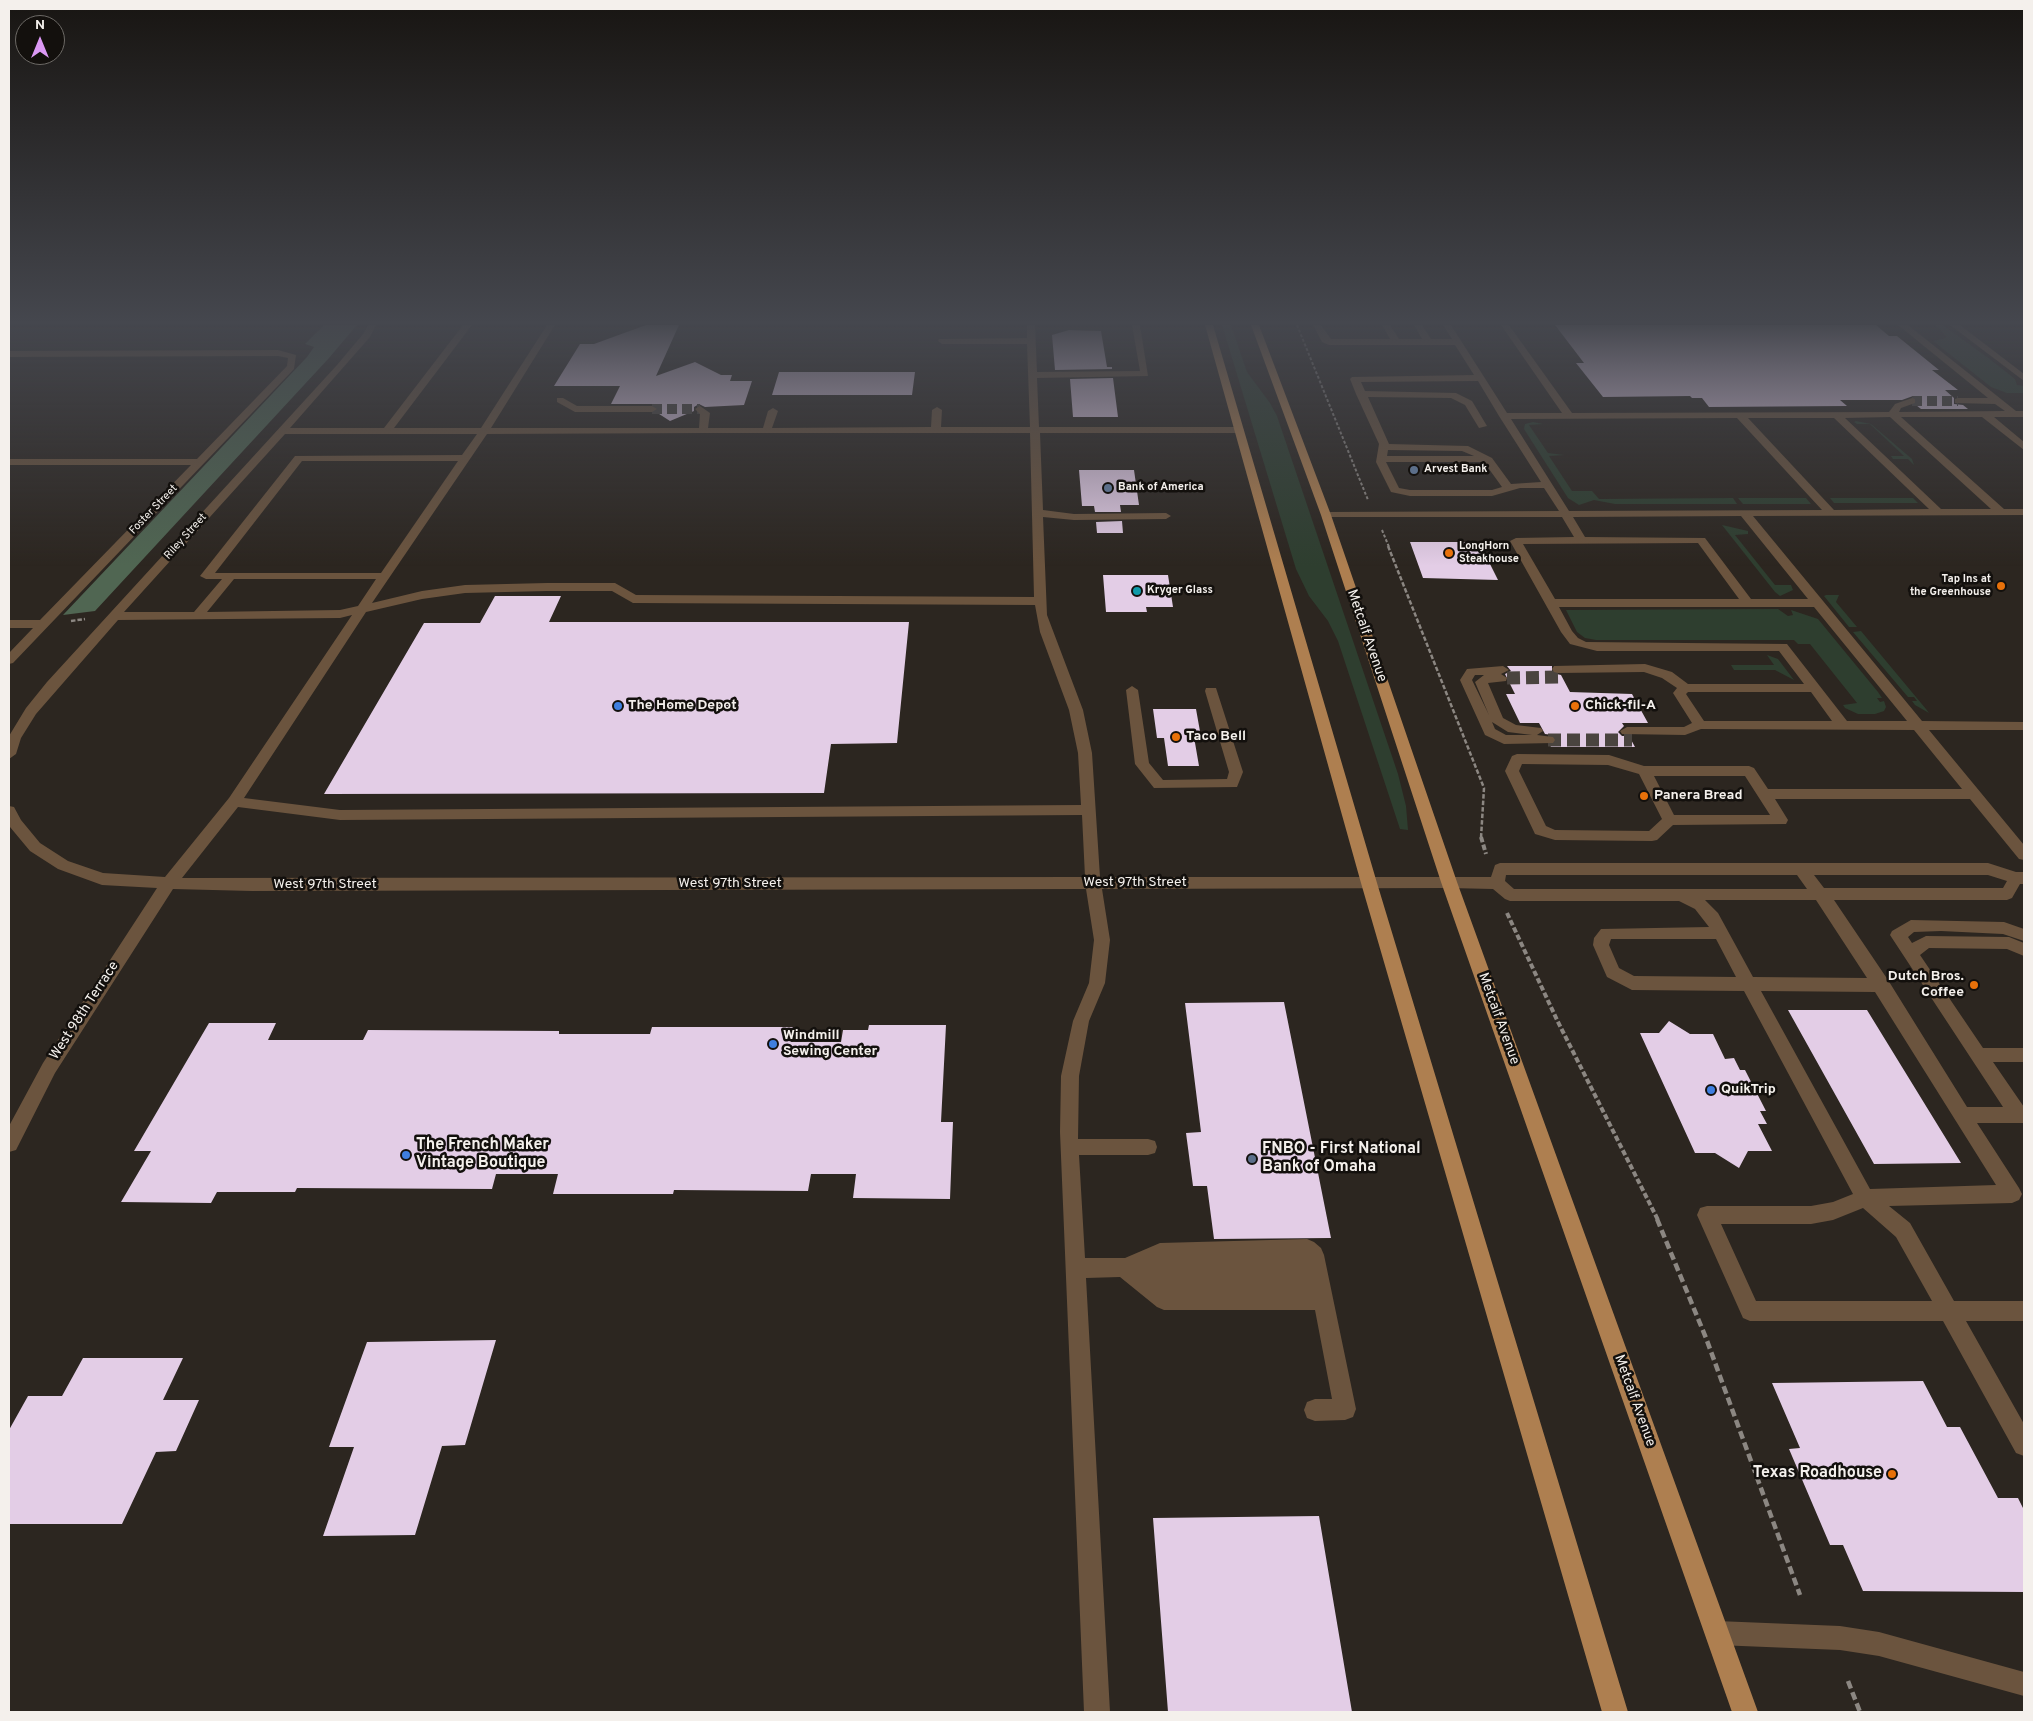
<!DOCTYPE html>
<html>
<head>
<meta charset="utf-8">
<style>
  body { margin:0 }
  #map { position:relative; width:2033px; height:1721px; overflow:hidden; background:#2c2620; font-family:Overpass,sans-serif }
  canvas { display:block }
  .frame { position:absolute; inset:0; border:10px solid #f4f0ec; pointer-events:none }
  .north { position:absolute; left:15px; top:15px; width:50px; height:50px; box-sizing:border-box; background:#13100d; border:1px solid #6d6a66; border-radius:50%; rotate:0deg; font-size:14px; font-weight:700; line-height:20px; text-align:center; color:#f4f0ec }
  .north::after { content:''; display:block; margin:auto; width:18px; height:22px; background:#dc99f4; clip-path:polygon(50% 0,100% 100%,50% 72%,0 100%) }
</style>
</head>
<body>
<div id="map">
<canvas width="2033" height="1721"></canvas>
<div class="frame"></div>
<div class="north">N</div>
</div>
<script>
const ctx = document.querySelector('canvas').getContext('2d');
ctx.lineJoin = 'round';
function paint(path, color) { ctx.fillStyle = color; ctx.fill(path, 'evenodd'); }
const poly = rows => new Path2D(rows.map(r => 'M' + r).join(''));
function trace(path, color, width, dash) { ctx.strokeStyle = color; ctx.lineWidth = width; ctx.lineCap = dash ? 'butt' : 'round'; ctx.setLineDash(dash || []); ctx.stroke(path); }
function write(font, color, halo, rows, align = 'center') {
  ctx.font = font + ' Overpass,sans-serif'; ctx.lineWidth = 5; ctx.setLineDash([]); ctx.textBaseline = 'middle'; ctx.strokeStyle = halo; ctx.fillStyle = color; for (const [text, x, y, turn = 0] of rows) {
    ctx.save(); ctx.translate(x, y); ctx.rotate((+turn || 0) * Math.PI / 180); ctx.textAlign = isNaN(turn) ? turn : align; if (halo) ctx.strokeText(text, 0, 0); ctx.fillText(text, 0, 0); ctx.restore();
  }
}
paint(poly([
  [1222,325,1231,325,1247,372,1270,403,1277,416,1398,774,1406,806,1408,830,1400,829,1338,641,1328,621,1309,596,1296,569],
  [1935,325,1943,325,1991,360,2015,379,2017,385,2024,386,2024,393,2007,393,1991,387,1933,341,1945,338,1946,336],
  [1856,421,1871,424,1912,459,1914,465,1908,459,1893,459,1891,456,1904,456,1870,424,1857,424,1854,422],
  [1533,422,1543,424,1529,425,1548,453,1564,455,1549,456,1572,491,1592,491,1599,499,1733,498,1737,504,1615,504,1594,500,1579,505,1568,498,1524,429,1525,424],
  [1738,498,1806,498,1811,504,1743,504],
  [1830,498,1913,498,1918,503,1834,503],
  [1722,525,1748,531,1748,534,1735,535,1775,585,1791,585,1793,590,1780,596,1775,592],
  [1826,595,1839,595,1836,602,1857,627,1849,627,1824,596],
  [1778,609,1788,616,1793,615,1791,610,1818,619,1878,692,1882,698,1877,698,1880,702,1884,701,1886,707,1884,711,1875,714,1858,714,1845,708,1843,705,1857,703,1810,644,1798,644,1794,640,1596,640,1585,638,1577,632,1566,610],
  [1861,631,1926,709,1929,713,1915,705,1912,701,1917,701,1914,697,1908,697,1853,632],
  [1767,655,1778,659,1794,680,1775,670,1734,670,1731,665,1774,665]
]), '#2e3e2f');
paint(poly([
  [324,325,357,325,329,358,95,611,63,615,307,357,314,347,305,344]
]), '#506652');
paint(poly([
  [646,325,679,325,656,376,695,362,721,375,732,375,730,381,752,381,744,405,705,407,699,404,694,407,694,411,670,421,656,412,659,408,653,404,611,404,620,386,554,386,580,344,594,344],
  [1555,325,1876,325,1889,336,1897,336,1939,370,1932,370,1958,390,1945,390,1954,398,1954,404,1963,405,1968,409,1921,409,1916,405,1917,398,1913,396,1902,400,1840,400,1847,406,1709,407,1702,398,1692,398,1690,396,1603,397,1576,363,1584,363],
  [1069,330,1101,331,1107,367,1112,367,1112,369,1055,370,1052,335],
  [779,372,915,372,912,395,772,395],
  [1113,378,1118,417,1073,417,1070,379],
  [1079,470,1134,470,1139,505,1120,505,1121,512,1095,512,1094,506,1082,506],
  [1122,521,1123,533,1097,533,1096,522],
  [1410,542,1479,542,1498,580,1423,578],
  [1103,575,1168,575,1173,607,1146,607,1147,612,1106,612],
  [495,596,561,596,549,622,909,622,897,743,831,744,824,793,324,794,424,623,480,623],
  [1507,666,1552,666,1552,673,1561,675,1570,692,1632,694,1648,723,1622,723,1624,726,1618,732,1622,736,1629,736,1635,747,1551,747,1550,745,1555,744,1557,739,1553,735,1545,734,1539,723,1520,723,1506,694,1515,694,1505,674,1511,671],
  [1153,709,1196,709,1201,737,1194,737,1199,766,1168,766,1164,738,1157,738],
  [1284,1002,1331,1238,1214,1239,1207,1186,1193,1186,1186,1133,1201,1132,1185,1003],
  [1788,1010,1867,1010,1961,1163,1874,1164],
  [1669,1021,1690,1034,1713,1034,1725,1059,1734,1058,1740,1070,1745,1070,1766,1111,1760,1111,1767,1124,1758,1124,1772,1151,1748,1151,1739,1168,1715,1153,1695,1153,1640,1033,1659,1033],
  [209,1023,276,1023,268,1040,363,1040,368,1030,559,1031,559,1034,650,1034,652,1027,793,1027,791,1042,841,1042,843,1030,868,1030,869,1025,946,1025,941,1122,953,1122,950,1199,853,1198,856,1174,811,1174,808,1191,674,1190,673,1194,553,1194,558,1174,496,1174,492,1189,297,1188,295,1192,217,1192,211,1203,121,1202,151,1151,134,1151],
  [496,1340,465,1445,442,1446,415,1535,323,1536,354,1447,329,1447,367,1342],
  [83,1358,183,1358,163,1400,199,1400,176,1451,156,1452,122,1524,9,1524,9,1430,28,1396,62,1396],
  [1923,1381,1947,1427,1960,1427,1998,1498,2018,1498,2024,1510,2024,1592,1863,1591,1843,1545,1830,1545,1789,1449,1800,1448,1772,1383],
  [1319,1516,1352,1712,1168,1712,1153,1518]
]), '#e3cde6');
trace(poly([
  [1912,401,1958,401],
  [652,409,700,409]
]), '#4a443f', 10, [10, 5]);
trace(poly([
  [1507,678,1562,677],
  [1548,740,1632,740]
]), '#4a443f', 13, [13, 6]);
trace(poly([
  [1297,325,1368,500],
  [1382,530,1389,547]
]), '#8c8782', 2, [3, 2]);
trace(poly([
  [1388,546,1484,788,1481,838],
  [71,621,85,619]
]), '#8c8782', 2.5, [4.5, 2]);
trace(poly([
  [1481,837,1486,854],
  [1507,913,1557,1020,1658,1220]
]), '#8c8782', 4, [5.5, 2.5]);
trace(poly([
  [1657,1219,1706,1338,1800,1595],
  [1848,1681,1860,1712]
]), '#8c8782', 4.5, [8, 4]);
paint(poly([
  [368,325,376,325,370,337,290,428,384,428,463,325,472,325,394,428,481,428,547,325,555,325,491,428,699,428,700,414,695,409,700,406,710,413,708,428,763,428,768,411,773,408,778,411,772,428,931,427,932,410,937,407,942,410,941,427,1030,427,1027,344,942,344,938,341,939,339,1027,338,1027,325,1035,325,1037,372,1140,371,1132,325,1140,325,1148,376,1037,378,1039,427,1239,427,1244,430,1239,433,1040,433,1043,510,1074,514,1166,513,1171,516,1166,519,1074,520,1043,517,1047,615,1083,710,1092,753,1100,877,1491,877,1495,865,1500,863,1988,863,2016,872,2024,872,2024,884,2020,884,2012,898,2007,900,1834,900,1888,980,1967,1107,2003,1107,1890,935,1892,931,1911,920,2004,922,2024,929,2024,941,2003,934,1941,931,1914,932,1908,937,1912,943,1926,936,2009,937,2024,943,2024,956,2007,949,1929,948,1920,955,1983,1048,2024,1048,2024,1062,1993,1062,2024,1107,2024,1123,1977,1123,2019,1188,2022,1194,2019,1200,2012,1203,1889,1206,1910,1223,1954,1301,2024,1301,2024,1321,1966,1321,2024,1424,2024,1456,2016,1453,1943,1321,1750,1321,1743,1318,1697,1215,1700,1208,1707,1206,1811,1206,1833,1202,1853,1194,1744,991,1632,990,1607,977,1593,945,1594,938,1601,929,1709,927,1695,909,1679,901,1510,901,1505,899,1493,889,1449,888,1102,889,1110,940,1105,983,1089,1021,1079,1076,1078,1139,1148,1139,1155,1141,1157,1147,1155,1153,1148,1155,1079,1155,1085,1258,1125,1258,1160,1243,1307,1239,1314,1242,1321,1248,1324,1255,1356,1409,1353,1417,1345,1420,1315,1421,1307,1418,1304,1410,1307,1402,1315,1399,1332,1399,1315,1310,1164,1310,1157,1307,1120,1277,1086,1278,1110,1712,1084,1712,1060,1132,1061,1076,1073,1021,1089,983,1094,940,1086,889,252,891,173,889,55,1073,16,1150,9,1152,9,1126,43,1063,157,888,102,885,58,869,30,851,10,827,9,806,14,807,21,820,40,843,68,861,103,873,165,877,229,798,352,615,340,618,118,620,36,714,21,738,16,754,9,759,9,736,26,708,47,682,337,365,363,334,368,325],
  [706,433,1030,433,1034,597,636,595,615,583,547,583,465,585,422,591,372,603,487,434,706,433],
  [285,434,477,434,462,455,295,456,200,576,206,579,222,579,194,612,124,612,285,434],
  [302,461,458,461,381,573,215,573,302,461],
  [234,579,376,579,358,606,340,610,207,612,234,579],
  [547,591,612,591,633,603,1035,605,1040,632,1069,710,1078,753,1081,805,340,810,244,798,366,612,422,599,465,593,547,591],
  [238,807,340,820,1082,815,1085,877,182,878,238,807],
  [1506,875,1797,875,1807,889,1514,889,1505,881,1506,875],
  [1814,875,1988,875,2007,881,2003,888,1824,888,1814,875],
  [1705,900,1816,900,1867,978,1753,977,1718,913,1705,900],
  [1611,939,1716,939,1736,977,1634,976,1619,968,1609,945,1611,939],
  [1761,991,1875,992,1996,1185,1870,1189,1761,991],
  [1863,1208,1896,1237,1932,1301,1756,1301,1721,1224,1811,1224,1833,1220,1863,1208],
  [1313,325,1321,325,1331,339,1390,339,1382,325,1390,325,1399,339,1422,339,1414,325,1422,325,1431,339,1452,339,1443,325,1451,325,1507,413,1562,413,1501,325,1509,325,1572,413,1889,412,1895,404,1912,398,1915,399,1915,403,1901,408,1899,412,2005,411,1995,404,1955,403,1955,399,1958,398,1988,398,1898,325,1908,325,2016,411,2024,411,2024,417,1994,417,2024,442,2024,450,1982,417,1901,417,2004,509,2024,509,2024,515,1753,516,1922,721,2024,722,2024,730,1929,730,2024,845,2024,860,2019,859,1970,799,1775,799,1788,820,1786,824,1673,825,1657,840,1652,841,1555,840,1535,834,1505,771,1512,756,1517,754,1609,755,1644,766,1749,766,1754,768,1768,789,1962,789,1914,730,1701,729,1685,735,1622,734,1620,731,1627,727,1684,727,1692,723,1673,693,1677,688,1662,678,1644,672,1558,673,1554,672,1552,669,1554,666,1645,664,1672,672,1688,684,1804,684,1779,651,1597,651,1570,644,1561,632,1510,541,1516,538,1574,537,1562,517,1322,517,1322,513,1326,512,1559,511,1544,488,1520,488,1492,496,1410,496,1391,492,1376,462,1379,444,1356,394,1350,379,1352,377,1474,375,1455,345,1329,345,1322,342,1313,325],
  [1478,381,1499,416,1541,482,1511,484,1492,458,1468,446,1389,444,1368,397,1451,398,1465,405,1479,428,1487,426,1472,401,1456,393,1365,391,1361,382,1478,381],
  [1890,417,1991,509,1941,509,1845,418,1890,417],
  [1737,418,1822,510,1569,511,1511,419,1737,418],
  [1748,418,1834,418,1929,509,1834,510,1748,418],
  [1388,450,1462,451,1474,456,1387,456,1388,450],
  [1386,462,1484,462,1502,487,1492,490,1410,490,1399,488,1386,462],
  [1741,516,1808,599,1751,599,1705,538,1585,537,1573,517,1741,516],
  [1698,543,1739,599,1555,599,1523,544,1698,543],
  [1559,607,1814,607,1907,721,1847,721,1787,644,1586,642,1578,638,1572,631,1559,607],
  [1688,692,1811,692,1832,721,1704,721,1686,694,1688,692],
  [1522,764,1608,765,1639,774,1662,819,1649,831,1555,830,1546,826,1519,771,1522,764],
  [1654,776,1745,776,1770,815,1674,815,1654,776],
  [1950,325,1960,325,2024,374,2024,381,1950,325],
  [278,350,296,355,294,369,13,663,9,664,9,653,33,628,9,628,9,620,40,620,191,465,9,465,9,459,197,459,287,366,288,358,278,356,9,357,9,351,278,350],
  [557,398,563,398,577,406,652,406,657,409,652,412,575,412,557,402,557,398],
  [1503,666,1509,670,1501,674,1507,678,1506,681,1488,683,1503,718,1516,725,1541,728,1543,731,1537,735,1553,737,1555,740,1553,743,1504,744,1485,735,1460,680,1467,669,1503,666],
  [1475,675,1484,675,1475,682,1489,715,1472,680,1475,675],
  [1492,722,1508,732,1532,735,1506,735,1495,729,1492,722],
  [1132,686,1138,690,1149,763,1163,780,1227,779,1229,772,1205,691,1206,688,1216,688,1243,772,1237,787,1154,788,1135,764,1126,690,1132,686],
  [1717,1621,1840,1626,1879,1632,2024,1672,2024,1696,1879,1656,1840,1650,1717,1645,1708,1642,1705,1633,1708,1624,1717,1621]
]), '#6b543e');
paint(poly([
  [1205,325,1213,325,1377,883,1628,1712,1602,1712,1361,883,1205,325],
  [1251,325,1259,325,1331,515,1457,882,1758,1712,1732,1712,1441,882,1321,515,1251,325]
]), '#ae7f50');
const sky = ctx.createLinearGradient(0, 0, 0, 566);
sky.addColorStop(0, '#181512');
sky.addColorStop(0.57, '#45474e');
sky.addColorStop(1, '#45474e00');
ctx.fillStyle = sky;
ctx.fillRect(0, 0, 2033, 566);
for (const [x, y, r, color] of [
  [1414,470,5,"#5c6f8a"],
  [1108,488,5,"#5c6f8a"],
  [1449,553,5,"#e8710a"],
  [2001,586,5,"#e8710a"],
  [1137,591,5,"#0f9aa8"],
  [618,706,5,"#3f7fe0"],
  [1575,706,5,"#e8710a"],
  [1176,737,5,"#e8710a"],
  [1644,796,5,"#e8710a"],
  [1974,985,5,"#e8710a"],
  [773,1044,5,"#3f7fe0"],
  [1711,1090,5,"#3f7fe0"],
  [406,1155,5,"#3f7fe0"],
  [1252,1159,5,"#5c6f8a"],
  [1892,1474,5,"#e8710a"]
]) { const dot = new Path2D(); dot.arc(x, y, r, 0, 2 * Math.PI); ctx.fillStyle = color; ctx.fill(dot); trace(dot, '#13100d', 2); }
write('bold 11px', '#f4f0ec', '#13100d', [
  ["Arvest Bank",1424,470],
  ["Bank of America",1118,488],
  ["LongHorn",1459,547],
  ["Steakhouse",1459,560],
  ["Tap Ins at",1991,580,"right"],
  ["the Greenhouse",1991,593,"right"],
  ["Kryger Glass",1147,591]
], 'left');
write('11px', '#f4f0ec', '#13100d', [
  ["Foster Street",154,510,-46],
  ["Riley Street",186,537,-48]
]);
write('14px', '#f4f0ec', '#13100d', [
  ["Metcalf Avenue",1366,636,71],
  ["West 97th Street",1135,883],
  ["West 97th Street",730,884],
  ["West 97th Street",325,885],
  ["West 98th Terrace",85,1011,-57],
  ["Metcalf Avenue",1498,1019,70],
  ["Metcalf Avenue",1634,1401,70]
]);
write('bold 14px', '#f4f0ec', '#13100d', [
  ["The Home Depot",628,706],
  ["Chick-fil-A",1585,706],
  ["Taco Bell",1186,737],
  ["Panera Bread",1654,796],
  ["Dutch Bros.",1964,977,"right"],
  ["Coffee",1964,993,"right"],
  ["Windmill",783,1036],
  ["Sewing Center",783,1052],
  ["QuikTrip",1721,1090]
], 'left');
write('bold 16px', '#f4f0ec', '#13100d', [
  ["The French Maker",416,1146],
  ["Vintage Boutique",416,1164],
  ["FNBO - First National",1262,1150],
  ["Bank of Omaha",1262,1168],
  ["Texas Roadhouse",1882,1474,"right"]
], 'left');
</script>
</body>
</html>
